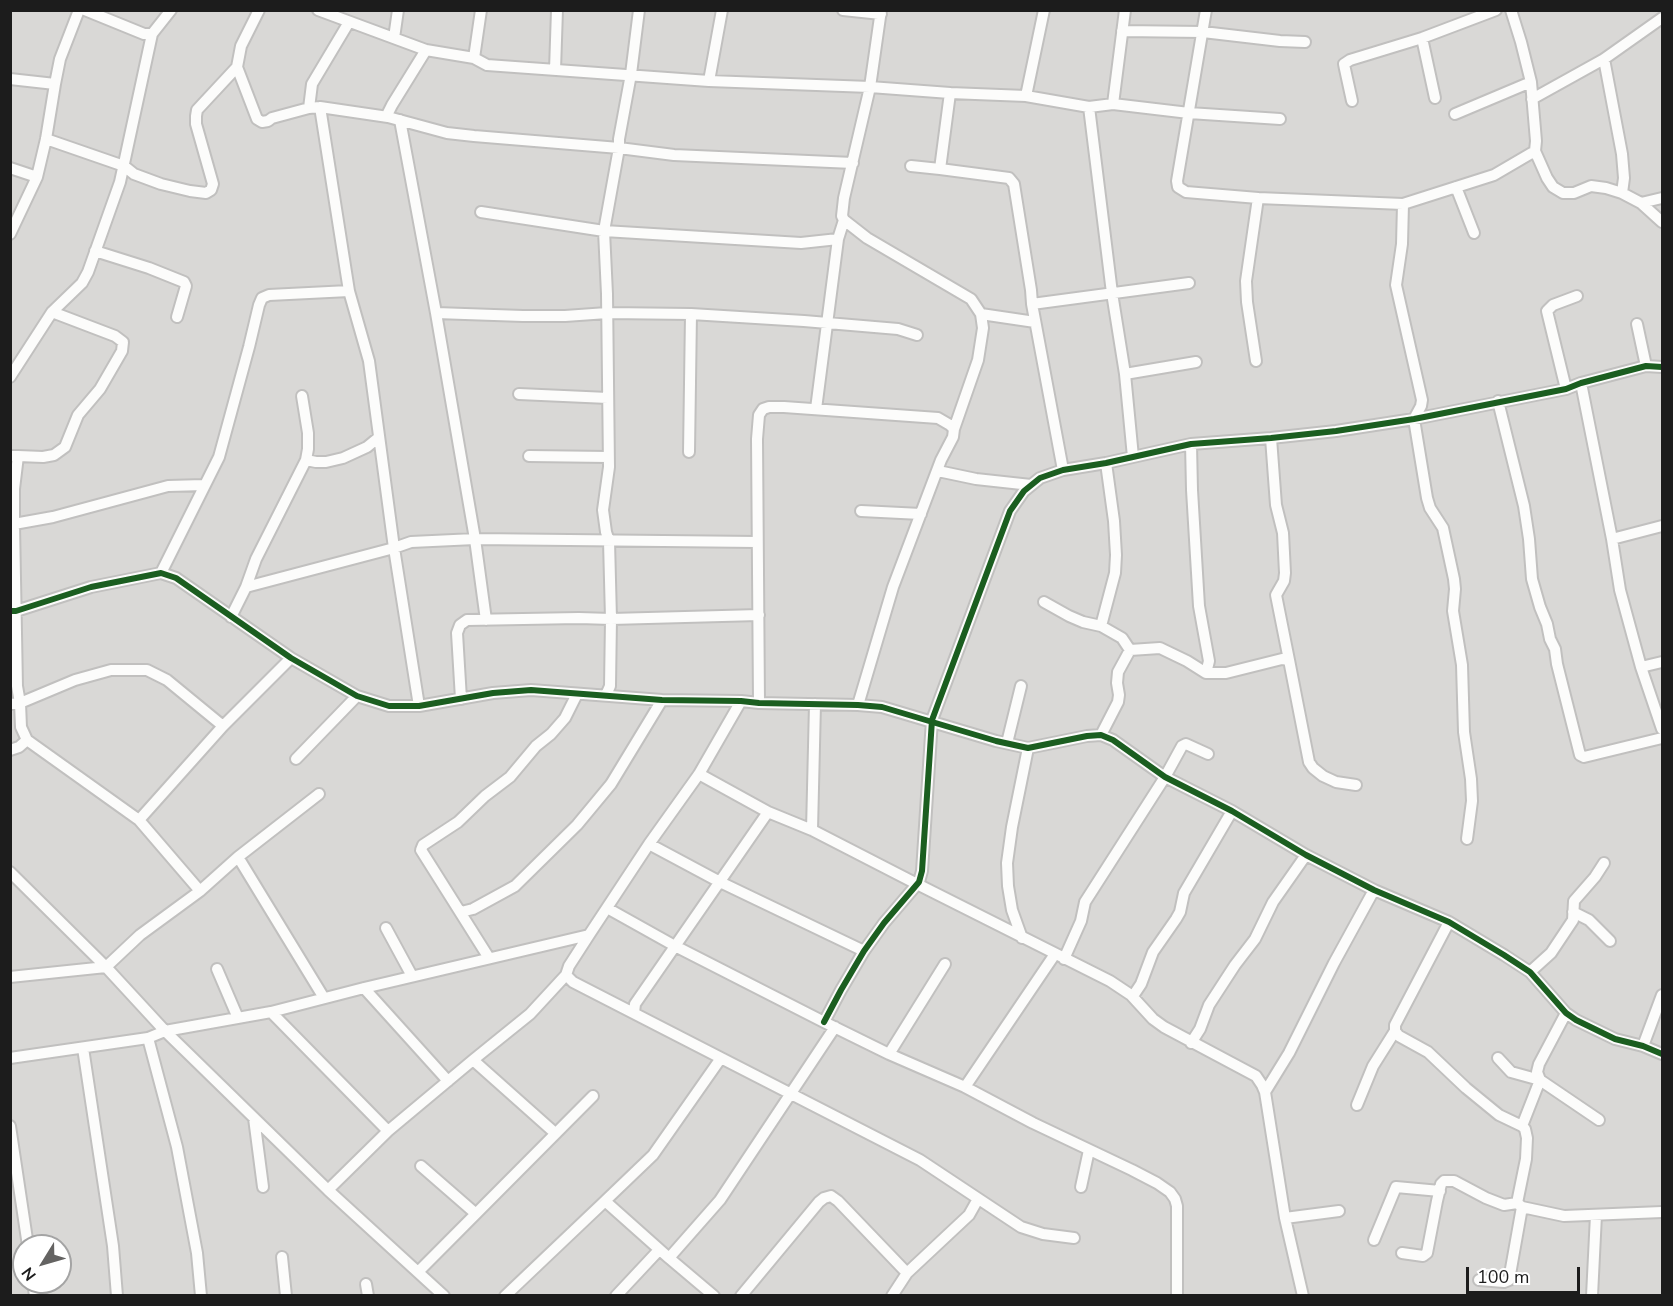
<!DOCTYPE html>
<html>
<head>
<meta charset="utf-8">
<style>
  body { margin:0 }
  #map { position:relative; width:1673px; height:1306px; overflow:hidden; background:#eae8e4; font-family:"Nunito Sans",sans-serif }
  canvas { display:block }
  .frame { position:absolute; inset:0; border:12px solid #1c1c1c; pointer-events:none }
  .north { position:absolute; left:12px; top:1234px; width:60px; height:60px; box-sizing:border-box; background:#fff; border:2px solid #a4a4a4; border-radius:50%; rotate:233deg; font-size:16px; font-weight:700; line-height:24px; text-align:center; color:#1c1c1c }
  .north::after { content:''; display:block; margin:auto; width:21px; height:27px; background:#646362; clip-path:polygon(50% 0,100% 100%,50% 72%,0 100%) }
  .scale { position:absolute; left:1466px; top:1267px; width:114px; height:27px; box-sizing:border-box; border:3px solid #1c1c1c; border-top:0; padding-left:8px; font-size:18px; line-height:21px; white-space:nowrap; color:#1c1c1c; -webkit-text-stroke:4px #fff; paint-order:stroke }
</style>
</head>
<body>
<div id="map">
<canvas width="1673" height="1306"></canvas>
<div class="frame"></div>
<div class="north">N</div>
<div class="scale">100 m</div>
</div>
<script>
const ctx = document.querySelector('canvas').getContext('2d');
ctx.lineJoin = 'round';
function paint(path, color) { ctx.fillStyle = color; ctx.fill(path, 'evenodd'); }
const poly = rows => new Path2D(rows.map(r => 'M' + r).join(''));
function trace(path, color, width, dash) { ctx.strokeStyle = color; ctx.lineWidth = width; ctx.lineCap = dash ? 'butt' : 'round'; ctx.setLineDash(dash || []); ctx.stroke(path); }
paint(poly([
  [10,11,1662,11,1662,1295,11,1295],
  [24,1246,60,1246,60,1282,24,1282]
]), '#d9d8d6');
const minor = poly([
  [85,10,144,34,152,34],
  [259,10,241,46,237,67,257,119,262,122,268,121,272,118,309,108,320,107,388,117,447,133,474,136,619,148,674,155,853,163],
  [318,10,426,50,474,58,487,65,709,81,870,87,950,93,1026,96,1089,107,1113,104,1189,113,1280,119],
  [843,10,881,14],
  [1206,10,1177,181,1178,187,1186,192,1258,198,1403,204,1494,175,1535,151],
  [1511,10,1521,42,1531,82,1536,141,1535,151,1547,178,1553,187,1563,193,1574,193,1591,186,1606,188,1622,193,1641,203,1662,222],
  [1122,31,1203,32,1280,41,1305,42],
  [394,38,398,10],
  [1422,38,1435,98],
  [474,58,481,10],
  [1604,59,1622,154,1624,178,1622,193],
  [555,70,557,10],
  [10,79,55,84],
  [709,81,722,10],
  [1026,96,1044,10],
  [1532,99,1604,59,1662,18],
  [1352,101,1345,69,1344,64,1350,60,1422,38,1496,10],
  [1113,104,1125,10],
  [320,107,349,291,369,361,394,548,419,706],
  [1089,107,1112,293,1125,374,1133,457],
  [309,108,312,84,349,22],
  [1455,114,1531,82],
  [388,117,388,113,392,105,426,50],
  [400,120,436,313,475,539,486,620],
  [46,139,124,166,134,174,161,184,190,191,206,193,211,190,213,184,196,124,196,116,197,110,237,67],
  [911,166,940,169,950,93],
  [10,168,37,177],
  [940,169,1009,178,1014,184,1031,290,1032,304,1063,470],
  [1456,187,1474,233],
  [1641,203,1662,198],
  [1403,204,1402,244,1396,285,1422,400,1421,406,1414,419,1427,498,1430,508,1443,528,1454,579,1455,589,1453,611,1462,665,1464,732,1471,779,1472,801,1467,839],
  [481,212,604,231,801,243,838,239],
  [844,220,867,238,971,299,981,314,983,328,978,360,954,429,953,437,941,460,893,587,858,705],
  [10,234,37,177,46,139,55,84,60,59,79,10],
  [95,251,149,268,184,282,186,286,177,317],
  [1032,304,1189,283],
  [436,313,523,316,565,316,607,313,691,314,804,321,898,329,917,335],
  [981,314,1035,322],
  [1637,324,1646,366],
  [1256,361,1247,302,1246,281,1258,198],
  [1125,374,1196,362],
  [10,377,52,312,82,283,88,272,120,182,152,34,171,10],
  [1581,383,1612,539,1620,590,1641,667,1662,729],
  [1566,389,1547,311,1553,305,1577,296],
  [519,394,608,398],
  [1498,401,1524,506,1529,539,1532,579,1540,607,1547,624,1550,639,1555,649,1557,664,1580,755,1584,757,1662,738],
  [816,409,838,239,844,220,842,216,844,198,870,87,881,10],
  [1191,444,1192,490,1199,606,1209,661,1206,673],
  [689,452,691,314],
  [10,456,18,456,14,489,14,524,17,686,20,703,75,680,111,670,147,670,167,680,223,726],
  [18,456,43,457,54,455,65,447,78,415,100,389,122,351,123,342,115,336,52,312],
  [529,456,608,457],
  [306,460,316,462,326,462,343,458,367,447,378,438],
  [938,471,976,479,1031,485],
  [861,511,921,514],
  [14,524,53,517,168,486,204,485],
  [1612,539,1662,526],
  [161,573,219,457,249,347,259,305,262,298,269,295,349,291],
  [246,587,394,548,411,542,475,539,757,542],
  [1044,602,1069,616,1083,622,1101,626,1122,638,1130,650],
  [10,611,16,611,91,587,161,573,176,578,291,658,357,696,389,706,419,706,493,693,531,690,662,700,741,701,759,703,858,705,882,707,996,741,1028,748,1087,736,1101,735,1113,740,1165,777,1232,811,1306,855,1374,890,1449,922,1504,955,1530,972,1566,1013,1576,1020,1615,1039,1643,1046,1662,1054],
  [231,617,246,587,256,559,306,460,308,449,308,433,302,396],
  [1101,626,1115,573,1116,555,1114,521,1106,463],
  [1289,660,1309,762,1313,768,1323,776,1336,782,1356,785],
  [1641,667,1662,662],
  [606,695,610,686,611,619,609,541,606,532,603,510,609,467,607,294,604,231,619,148,619,139,631,74,639,10],
  [461,699,457,633,460,625,467,620,579,618,611,619,759,615],
  [759,703,757,439,759,415,763,409,769,407,784,407,938,418,950,425,954,429],
  [10,704,20,703,21,727,27,740,19,747,10,750],
  [1101,735,1118,702,1119,695,1117,683,1118,672,1130,650,1160,648,1187,661,1206,673,1226,673,1282,659,1289,660,1276,595,1284,581,1285,573,1283,533,1276,505,1271,438],
  [27,740,139,820,200,891],
  [1007,743,1021,686],
  [296,759,357,696],
  [699,774,768,812,812,830,917,884,1110,981,1131,995,1153,1019,1164,1027,1256,1076,1262,1085,1265,1092,1285,1218,1303,1296],
  [139,820,223,726,291,658],
  [812,830,815,704],
  [649,844,720,882,864,951],
  [238,857,324,998],
  [10,872,106,967,165,1031,328,1190,444,1296],
  [607,908,675,946,824,1022,889,1054,965,1087,1033,1123,1132,1170,1157,1183,1170,1192,1175,1199,1177,1206,1177,1296],
  [461,912,473,909,515,886,577,825,611,784,662,700],
  [1573,912,1589,920,1610,941],
  [1449,922,1395,1025,1395,1031,1399,1036,1428,1052,1466,1088,1499,1115,1522,1126,1525,1129,1527,1138,1526,1159,1517,1203,1522,1207,1564,1216,1662,1212],
  [386,928,412,976],
  [1022,938,1012,910,1008,886,1007,863,1012,827,1028,748],
  [489,958,421,850,423,845,458,822,485,796,510,777,536,746,551,734,565,718,577,694],
  [1064,959,1081,921,1085,902,1165,777,1182,746,1186,744,1208,754],
  [217,969,238,1018],
  [1530,972,1551,953,1573,920,1574,901,1595,877,1604,863],
  [10,977,106,967,140,935,200,891,238,857,319,794],
  [364,988,448,1081],
  [1131,995,1133,996,1141,984,1153,952,1176,919,1180,912,1184,893,1232,811],
  [271,1012,388,1131],
  [634,1013,635,1004,768,812],
  [824,1022,841,990,864,951,884,923,919,882,922,871,932,720,1010,511,1024,491,1040,478,1063,470,1106,463,1191,444,1271,438,1336,431,1414,419,1566,389,1581,383,1646,366,1662,367],
  [148,1038,177,1147,197,1253,201,1296],
  [1191,1043,1200,1029,1209,1005,1235,965,1255,939,1273,902,1306,855],
  [1643,1046,1662,995],
  [83,1048,113,1246,117,1296],
  [889,1054,945,964],
  [10,1058,148,1038,165,1031,271,1012,364,988,589,935],
  [721,1058,920,1160,1021,1227,1043,1234,1074,1238],
  [1498,1058,1511,1072,1540,1080,1599,1120],
  [473,1060,555,1133],
  [965,1087,1055,954],
  [1265,1092,1289,1053,1334,963,1374,890],
  [1357,1105,1373,1066,1395,1031],
  [254,1118,263,1187],
  [10,1126,28,1246],
  [1522,1126,1540,1080,1537,1072,1539,1064,1566,1013],
  [421,1166,475,1213],
  [1081,1187,1089,1150],
  [328,1190,388,1131,473,1060,530,1014,566,975],
  [1285,1218,1339,1211],
  [1374,1240,1396,1187,1440,1191],
  [1402,1253,1423,1256,1427,1253,1437,1201,1441,1184,1444,1181,1454,1181,1486,1198,1504,1205,1517,1203],
  [282,1257,286,1296],
  [669,1258,720,1200,835,1027],
  [418,1272,593,1096],
  [1479,1280,1504,1282,1509,1280,1522,1207],
  [33,1282,35,1296],
  [366,1284,368,1296],
  [505,1296,605,1201],
  [616,1296,659,1250],
  [714,1296,669,1258,605,1201,653,1155,721,1058,573,982,566,975,569,966,589,935,649,844,699,774,741,701],
  [741,1296,819,1202,824,1198,831,1196,838,1201,907,1273],
  [892,1296,907,1273,969,1215,978,1199],
  [1592,1296,1596,1215]
]);
trace(minor, '#c1c0bf', 14);
trace(minor, '#fcfcfb', 10);
trace(poly([
  [10,611,16,611,91,587,161,573,176,578,291,658,357,696,389,706,419,706,493,693,531,690,662,700,741,701,759,703,858,705,882,707,996,741,1028,748,1087,736,1101,735,1113,740,1165,777,1232,811,1306,855,1374,890,1449,922,1504,955,1530,972,1566,1013,1576,1020,1615,1039,1643,1046,1662,1054],
  [824,1022,841,990,864,951,884,923,919,882,922,871,932,720,1010,511,1024,491,1040,478,1063,470,1106,463,1191,444,1271,438,1336,431,1414,419,1566,389,1581,383,1646,366,1662,367]
]), '#1b5e20', 6);
</script>
</body>
</html>
